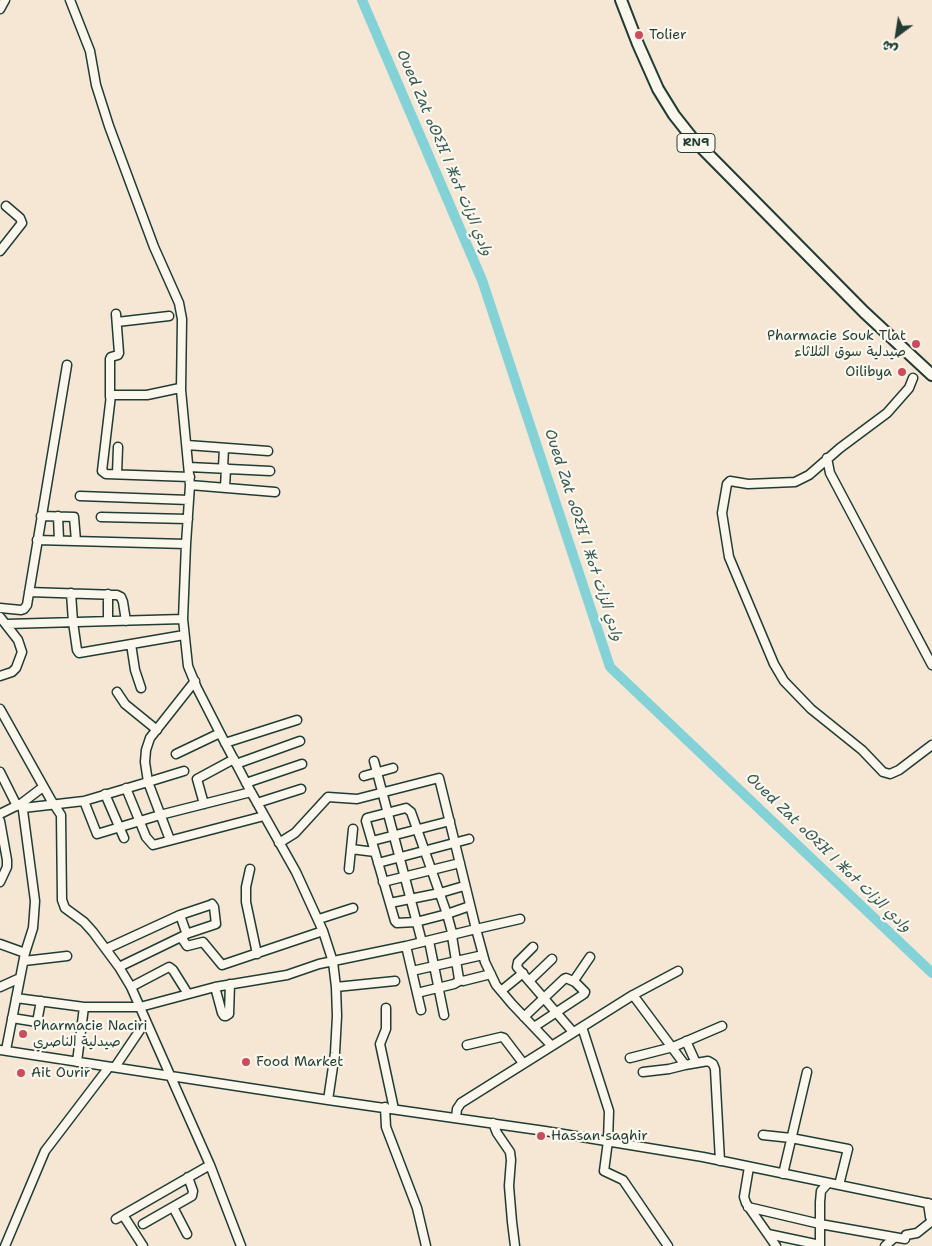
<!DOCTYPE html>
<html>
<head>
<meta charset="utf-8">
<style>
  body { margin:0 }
  #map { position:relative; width:932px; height:1246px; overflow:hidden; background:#f6e6d4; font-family:"Shantell Sans","Playpen Sans Arabic",sans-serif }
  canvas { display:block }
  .north { position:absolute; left:872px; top:10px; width:50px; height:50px; -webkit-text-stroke:4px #fbf7ec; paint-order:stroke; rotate:211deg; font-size:14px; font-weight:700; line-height:20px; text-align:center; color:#1f3d34 }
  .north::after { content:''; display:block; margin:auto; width:18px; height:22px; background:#1f3d34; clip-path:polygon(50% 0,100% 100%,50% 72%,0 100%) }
</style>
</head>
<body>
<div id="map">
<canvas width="932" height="1246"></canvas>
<div class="north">ش</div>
</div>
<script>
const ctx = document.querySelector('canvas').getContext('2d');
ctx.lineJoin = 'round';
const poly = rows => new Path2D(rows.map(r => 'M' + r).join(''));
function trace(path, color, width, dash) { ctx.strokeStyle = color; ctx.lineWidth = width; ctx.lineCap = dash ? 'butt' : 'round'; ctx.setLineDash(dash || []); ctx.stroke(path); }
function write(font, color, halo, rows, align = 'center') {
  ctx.font = font + ' "Shantell Sans","Playpen Sans Arabic","Noto Sans Tifinagh",sans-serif'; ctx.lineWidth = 4.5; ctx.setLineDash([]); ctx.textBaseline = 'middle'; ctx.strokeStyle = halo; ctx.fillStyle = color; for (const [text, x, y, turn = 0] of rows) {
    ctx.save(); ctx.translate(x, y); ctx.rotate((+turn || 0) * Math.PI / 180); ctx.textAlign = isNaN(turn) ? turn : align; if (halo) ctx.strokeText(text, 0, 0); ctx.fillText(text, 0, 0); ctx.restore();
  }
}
trace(poly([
  [362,0,482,280,610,667,932,973]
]), '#81d3d8', 10);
const minor = poly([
  [70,0,90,51,96,85,109,126,154,247,179,303,182,319,181,390,190,485,186,544,183,619,188,666,197,688,220,733,251,792,296,872,323,931,333,962,336,987,337,1016,335,1053,328,1100],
  [0,9,5,0],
  [0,251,22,223,20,218,6,206],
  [117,322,169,316],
  [913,378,909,388,887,413,840,448,809,475,795,482,748,484,730,481,727,484,722,513,729,557,774,664,784,681,811,709,862,750,883,772,890,774,899,770,932,745],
  [180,388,147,395,111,395,102,471,106,474,190,477],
  [110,397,110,359,111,357,118,355,119,353,116,314],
  [187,445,268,451],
  [827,458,830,473,932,665],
  [189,467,270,471],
  [223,468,224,448],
  [117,474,118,447],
  [190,485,275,492],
  [225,488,226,468],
  [80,496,189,500],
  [41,516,74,517,76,541],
  [58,516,59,540],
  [101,517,188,519],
  [37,540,186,544],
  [29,592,117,595,121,597,123,602,126,621],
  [71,593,73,622,77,650,79,653,184,635],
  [108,594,108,621],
  [0,608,21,610,24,609,27,605,67,365],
  [0,617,18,640,22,652,16,668,12,672,0,676],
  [7,624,183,619],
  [131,644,135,670,141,688],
  [117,692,125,704,157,730],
  [0,709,51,800,61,815,62,900,65,908,84,922,93,932,119,967,131,987,210,1165,241,1246],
  [225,743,297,720],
  [176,754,220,733],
  [374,761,422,942],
  [236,764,300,741],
  [0,772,17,806],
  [364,776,393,768],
  [246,783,302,764],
  [126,788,146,837,153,845,264,816],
  [105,794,124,838],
  [84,801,97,834,160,815,251,792],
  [257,803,301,789],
  [204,804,197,779,234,759],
  [23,808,84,801,148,782,145,762,146,750,150,738,195,681],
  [0,814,22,803,43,787],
  [0,821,7,860,7,867,0,882],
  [170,840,148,782,184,771],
  [372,841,450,821],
  [279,843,295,833,328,797,357,799,439,778,476,929,520,919],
  [351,849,375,852],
  [378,863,469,839],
  [250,869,246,887,246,902,257,954],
  [349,869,353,829],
  [383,882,460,863],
  [390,903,440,893,464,886],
  [180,915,210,905,212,904,214,907,216,924,186,934],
  [319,919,353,908],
  [452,936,459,979,463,981,491,974],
  [453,936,447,914,411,812,406,808,367,818,366,821,395,921,397,923,416,922,447,914,470,906],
  [181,937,187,946,203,942,222,965,323,931],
  [429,941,444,1015],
  [0,944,25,953],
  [406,946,421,1010],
  [533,947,518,962,517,967,573,1032],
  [106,949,180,915,186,932,185,935,119,967],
  [24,961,67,956],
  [412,971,483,955],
  [529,981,552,959],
  [0,987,20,978],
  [131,987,169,967,173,970,188,994],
  [215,987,222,1013,224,1016,226,1016,229,1014,230,984],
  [336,987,395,981],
  [501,991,523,973],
  [417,993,454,984,461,980],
  [633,995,678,971],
  [16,998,84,1007,140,1007,215,987,287,975,319,964,406,946,476,929,485,962,496,985,512,1004,551,1045],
  [386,1008,386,1029,380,1044,394,1109],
  [524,1017,564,979,566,978,575,982],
  [12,1018,37,1022,41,1001],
  [534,1027,584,994,585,992,575,982,575,979,590,957],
  [582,1027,609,1111,608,1141,604,1171,623,1180,668,1246],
  [686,1041,696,1063],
  [467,1045,501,1037,504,1038,523,1063],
  [0,1050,328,1100,545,1131,703,1157,932,1204],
  [6,1050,25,953,33,928,34,915,35,901,22,803],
  [630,1058,673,1047,722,1026],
  [77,1062,84,1007],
  [115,1067,146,1021],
  [643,1072,669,1069,685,1065],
  [385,1107,386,1127,417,1208,426,1246],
  [456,1118,457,1109,461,1103,633,995,685,1065,708,1061,713,1064,715,1069,720,1161],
  [493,1123,497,1133,510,1152,511,1160,509,1186,512,1222,515,1246],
  [763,1135,791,1138,848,1149,839,1185],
  [749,1167,744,1197,746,1203,776,1246],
  [783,1174,807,1072],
  [928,1203,930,1217,932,1220],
  [173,1207,187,1234],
  [748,1207,820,1224,905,1239,906,1235,917,1233,932,1221],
  [123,1215,143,1246],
  [116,1219,210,1165],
  [143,1224,192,1196,193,1191,188,1177],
  [768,1234,820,1245],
  [5,1246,45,1151,109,1067],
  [820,1246,820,1202,821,1191,828,1183],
  [885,1246,894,1238]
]);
const major = poly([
  [621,0,638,44,658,89,674,115,693,139,864,312,932,375]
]);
trace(minor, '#1f3d34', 11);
trace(major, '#1f3d34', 14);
trace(minor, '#fbf7ec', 8);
trace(major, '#fbf7ec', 10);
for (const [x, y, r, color] of [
  [639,35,5,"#d1495b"],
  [916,344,5,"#d1495b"],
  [902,372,5,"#d1495b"],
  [23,1034,5,"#d1495b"],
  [246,1062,5,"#d1495b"],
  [21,1073,5,"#d1495b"],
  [541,1136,5,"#d1495b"]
]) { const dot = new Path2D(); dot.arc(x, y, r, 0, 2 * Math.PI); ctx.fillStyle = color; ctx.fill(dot); trace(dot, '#fbf7ec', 2); }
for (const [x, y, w] of [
  [696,143,38]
]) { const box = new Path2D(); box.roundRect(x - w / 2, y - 9.5, w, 19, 4); ctx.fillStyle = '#fbf7ec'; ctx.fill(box); trace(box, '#1f3d34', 1); }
write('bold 12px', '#1f3d34', null, [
  ["RN9",696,143]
]);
write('14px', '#1f3d34', '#fbf7ec', [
  ["Tolier",649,35],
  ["Pharmacie Souk Tlat",906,336,"right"],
  ["صيدلية سوق الثلاثاء",906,352,"right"],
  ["Oilibya",892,372,"right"],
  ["Pharmacie Naciri",33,1026],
  ["صيدلية الناصري",33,1042],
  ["Food Market",256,1062],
  ["Ait Ourir",31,1073],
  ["Hassan saghir",551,1136]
], 'left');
write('italic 15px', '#335b55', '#fbf7ec', [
  ["Oued Zat ⴰⵙⵉⴼ ⵏ ⵥⴰⵜ وادي الزات",444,153,67],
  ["Oued Zat ⴰⵙⵉⴼ ⵏ ⵥⴰⵜ وادي الزات",583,535,72],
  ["Oued Zat ⴰⵙⵉⴼ ⵏ ⵥⴰⵜ وادي الزات",828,853,44]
]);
</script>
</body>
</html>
